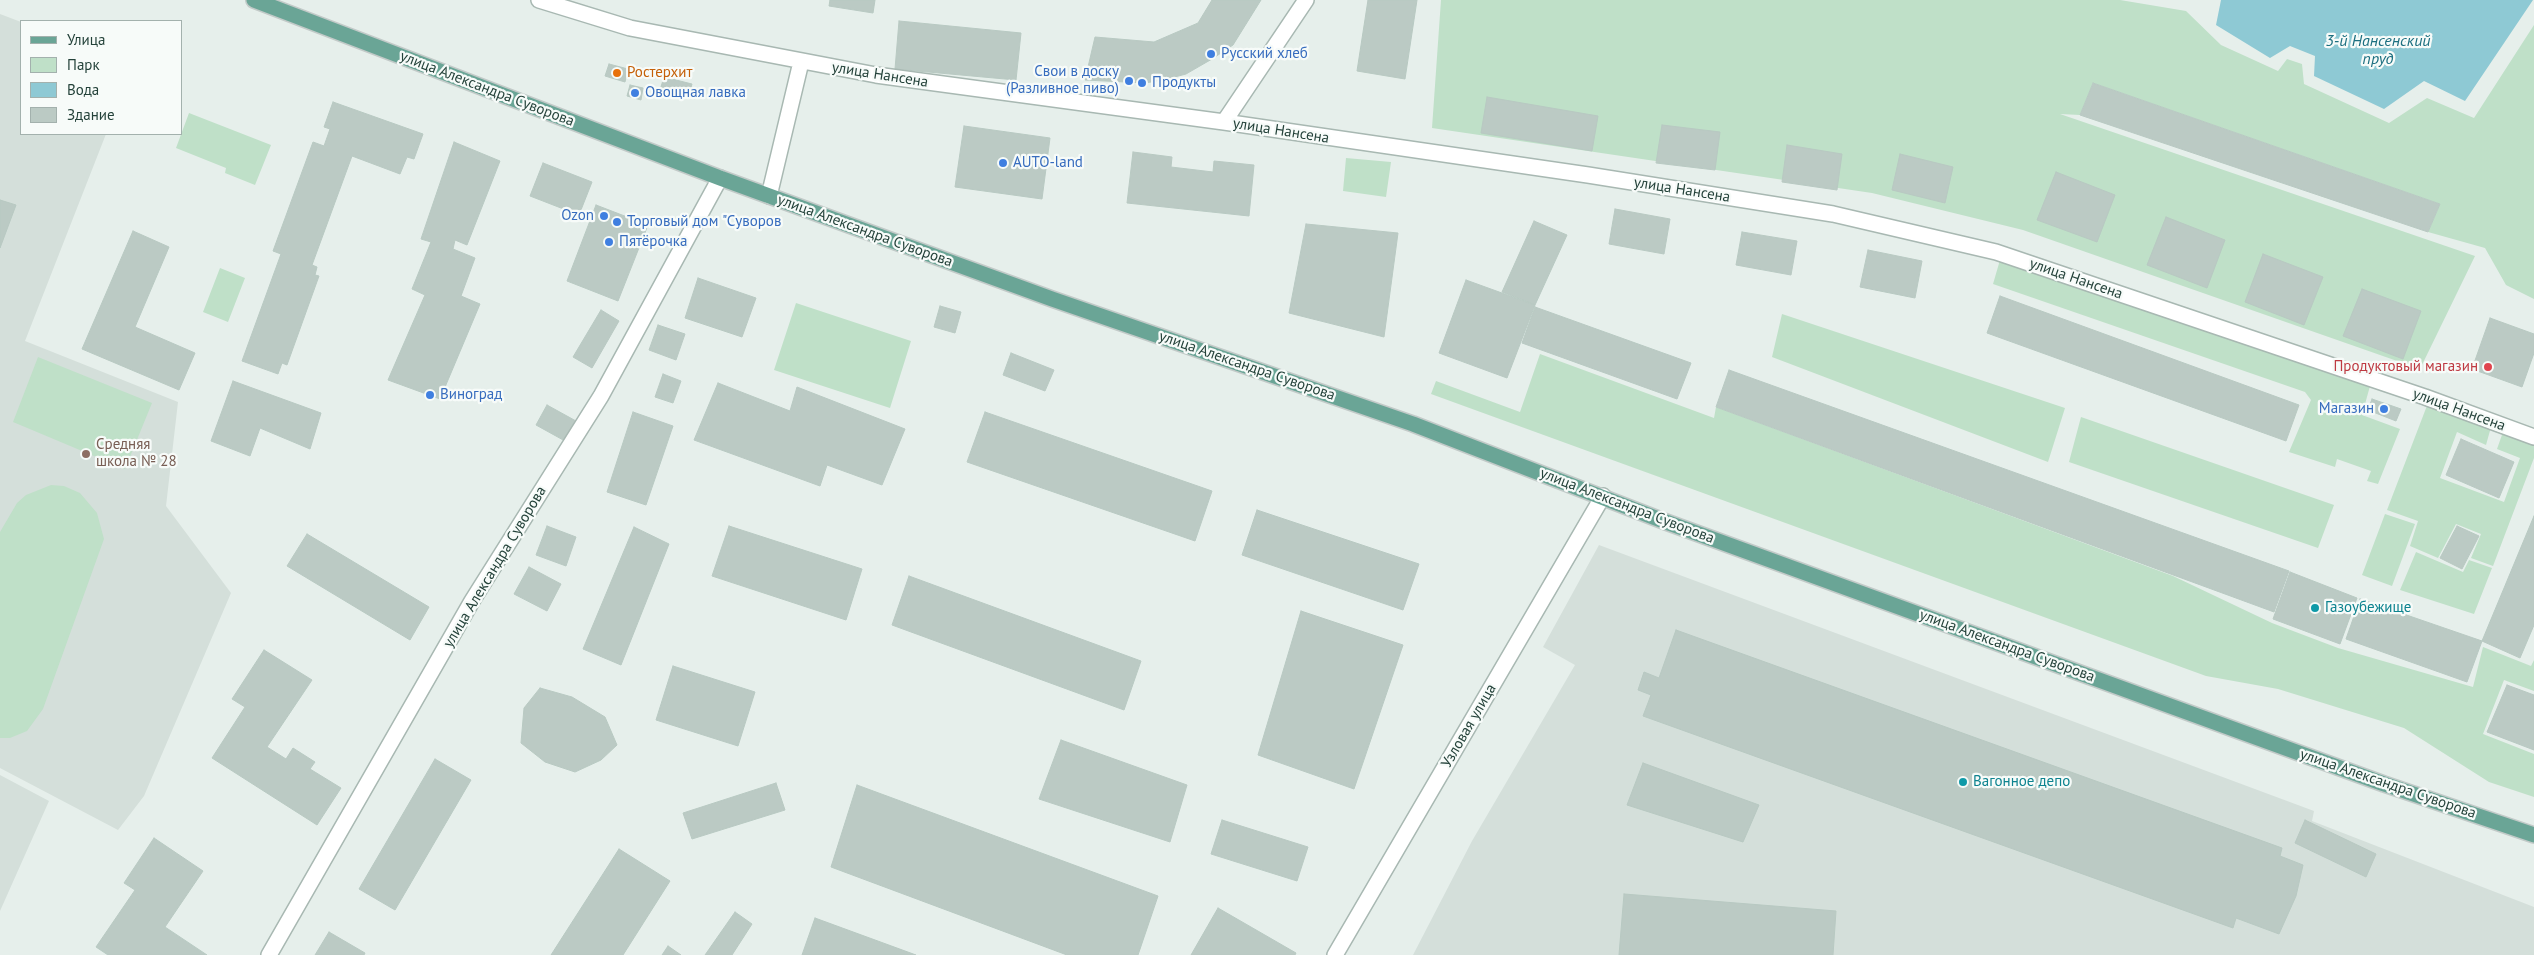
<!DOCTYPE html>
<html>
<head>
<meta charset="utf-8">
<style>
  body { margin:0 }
  #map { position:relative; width:2534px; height:955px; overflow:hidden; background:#e6efeb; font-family:"PT Sans",sans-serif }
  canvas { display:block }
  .legend { position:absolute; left:20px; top:20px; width:162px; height:115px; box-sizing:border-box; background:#f7fbf9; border:1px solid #a3b1ad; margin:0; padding:6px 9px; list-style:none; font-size:15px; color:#24423a }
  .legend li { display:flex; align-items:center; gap:10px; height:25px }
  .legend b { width:25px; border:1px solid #a3b1ad }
</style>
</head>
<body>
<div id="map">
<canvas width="2534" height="955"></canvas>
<ul class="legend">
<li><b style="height:6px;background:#6aa596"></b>Улица</li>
<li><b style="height:14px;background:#bfe0c8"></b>Парк</li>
<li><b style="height:14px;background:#8ec9d4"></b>Вода</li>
<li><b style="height:14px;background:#bbcac4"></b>Здание</li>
</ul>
</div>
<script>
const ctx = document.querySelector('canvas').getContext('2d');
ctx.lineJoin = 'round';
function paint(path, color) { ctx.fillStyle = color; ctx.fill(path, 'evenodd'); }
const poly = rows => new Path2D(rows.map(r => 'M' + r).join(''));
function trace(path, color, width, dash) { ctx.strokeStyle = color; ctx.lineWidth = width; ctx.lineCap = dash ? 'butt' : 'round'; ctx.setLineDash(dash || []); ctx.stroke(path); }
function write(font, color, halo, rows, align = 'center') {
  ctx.font = font + ' "PT Sans",sans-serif'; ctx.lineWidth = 4.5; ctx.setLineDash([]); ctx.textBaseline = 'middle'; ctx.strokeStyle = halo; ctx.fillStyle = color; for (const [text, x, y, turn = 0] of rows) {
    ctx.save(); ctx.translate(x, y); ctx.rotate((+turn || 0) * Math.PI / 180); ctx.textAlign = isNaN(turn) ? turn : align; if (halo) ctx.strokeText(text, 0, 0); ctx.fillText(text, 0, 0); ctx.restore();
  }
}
paint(poly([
  [0,14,21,22,21,134,106,134,25,341,178,402,166,506,231,593,144,796,118,830,0,768],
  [1599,545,2314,811,2312,821,2534,907,2534,955,1413,955,1472,841,1575,665,1543,647],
  [0,775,49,801,0,911]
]), '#d4dfda');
paint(poly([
  [1441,0,2120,0,2186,11,2221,45,2278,71,2287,59,2302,64,2304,84,2389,123,2427,98,2474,118,2534,25,2534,299,2506,285,2485,248,2428,232,2440,204,2093,83,2080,115,2060,114,2475,256,2420,369,2023,230,1872,193,1432,128],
  [189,113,271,145,255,185,225,173,226,168,176,148],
  [1346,158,1391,162,1386,197,1343,191],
  [2000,260,2370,386,2362,415,2400,429,2378,484,2367,481,2371,471,2337,459,2335,467,2289,452,2311,400,2305,392,1993,284],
  [220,268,245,278,228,322,203,312],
  [796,303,911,341,890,408,774,370],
  [1782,314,2065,408,2048,462,1772,357],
  [1540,354,1714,418,1716,407,2173,576,2272,623,2338,648,2473,687,2483,647,2531,666,2534,660,2534,691,2504,680,2483,734,2534,754,2534,797,2489,782,2404,728,2278,689,2206,676,1431,394,1436,381,1520,412],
  [38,357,152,403,125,469,13,422],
  [2428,403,2491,427,2486,445,2457,432,2440,478,2504,502,2520,458,2497,449,2503,432,2534,442,2534,458,2493,566,2471,558,2481,534,2456,524,2438,558,2410,546,2418,521,2387,510],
  [2081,417,2334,505,2318,548,2069,462],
  [51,485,64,486,80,493,97,513,104,539,43,709,27,731,10,738,0,738,0,532,17,503,26,495],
  [2385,514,2415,524,2392,586,2362,575],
  [2416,552,2463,572,2469,560,2492,568,2474,614,2400,590]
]), '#bfe0c8');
paint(poly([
  [2221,0,2533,0,2465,101,2424,81,2384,109,2314,76,2315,56,2290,46,2270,58,2216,25]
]), '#8ec9d4');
const building = poly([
  [830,0,875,0,873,13,829,6,830,0],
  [1212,0,1261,0,1233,45,1212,59,1186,74,1163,80,1145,83,1085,80,1095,37,1154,42,1198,23,1212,0],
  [1368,0,1417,0,1405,79,1357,71,1368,0],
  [899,21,1021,33,1016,80,895,69,899,21],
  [609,64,628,69,625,82,605,76,609,64],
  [664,77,692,84,688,98,660,90,664,77],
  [2093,83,2440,204,2428,232,2080,115,2093,83],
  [630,85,643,88,641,100,627,96,630,85],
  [1487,97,1598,116,1592,151,1481,133,1487,97],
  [333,102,423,134,414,159,407,157,400,174,352,156,312,265,317,267,315,275,319,276,287,365,282,363,278,374,242,361,281,254,273,251,313,142,324,146,330,129,324,127,333,102],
  [1662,125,1720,132,1715,170,1656,163,1662,125],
  [964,126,1050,138,1042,199,955,187,964,126],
  [454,142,500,161,467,245,455,240,453,249,475,258,461,296,480,304,440,399,388,380,425,295,412,289,431,242,421,239,454,142],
  [1787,145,1842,154,1837,190,1782,182,1787,145],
  [1133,152,1172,157,1171,167,1213,172,1214,161,1254,165,1249,216,1127,203,1133,152],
  [1900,154,1953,167,1945,203,1892,190,1900,154],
  [543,163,592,182,579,215,530,196,543,163],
  [2056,172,2115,195,2097,242,2037,220,2056,172],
  [0,200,16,205,0,248,0,200],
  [596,205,648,225,618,301,567,281,596,205],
  [1615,209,1670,219,1664,254,1609,244,1615,209],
  [2166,217,2225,240,2207,288,2147,265,2166,217],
  [1534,221,1567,235,1535,305,1502,292,1534,221],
  [1306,224,1398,233,1384,337,1289,313,1306,224],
  [133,231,169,247,135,327,195,353,179,390,82,349,133,231],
  [1742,232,1797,241,1791,275,1736,265,1742,232],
  [1868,250,1922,261,1915,298,1860,287,1868,250],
  [2263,254,2323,277,2304,325,2245,302,2263,254],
  [698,278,756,298,742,337,685,318,698,278],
  [1466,280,1535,305,1507,378,1439,353,1466,280],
  [2362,289,2421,311,2403,359,2343,336,2362,289],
  [2000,296,2299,405,2286,441,1987,333,2000,296],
  [940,306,961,312,955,333,934,327,940,306],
  [1535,307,1691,363,1677,399,1522,343,1535,307],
  [601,310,619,321,592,368,573,357,601,310],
  [2490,318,2534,334,2534,353,2522,387,2472,369,2490,318],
  [658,325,685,334,676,360,649,350,658,325],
  [1011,353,1054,370,1045,391,1003,375,1011,353],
  [1729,370,2289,571,2274,612,1716,407,1729,370],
  [663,374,681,381,673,403,655,397,663,374],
  [233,381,321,413,310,449,260,428,250,456,211,441,233,381],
  [718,383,790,411,797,387,905,429,882,485,827,465,820,486,694,440,718,383],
  [2372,399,2401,409,2396,421,2368,410,2372,399],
  [547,405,576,421,565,441,536,425,547,405],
  [633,412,673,426,646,505,607,492,633,412],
  [985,412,1212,491,1195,541,967,462,985,412],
  [2461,439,2514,462,2499,498,2446,475,2461,439],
  [1257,510,1419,564,1403,610,1242,555,1257,510],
  [2534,516,2534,625,2520,658,2482,641,2534,516],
  [547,526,576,537,566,566,536,555,547,526],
  [729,526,862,569,846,620,712,576,729,526],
  [2457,526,2479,536,2462,569,2440,558,2457,526],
  [634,527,669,544,621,665,583,649,634,527],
  [307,534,429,607,410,640,287,566,307,534],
  [529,567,561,584,547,611,514,594,529,567],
  [2290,572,2357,598,2340,644,2273,619,2290,572],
  [909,576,1141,661,1124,710,892,625,909,576],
  [2360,599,2482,641,2467,682,2346,639,2360,599],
  [1301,611,1403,645,1354,789,1258,755,1301,611],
  [1676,630,2282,848,2280,856,2303,865,2296,896,2279,934,2236,918,2233,928,1643,716,1651,695,1638,690,1644,672,1659,678,1676,630],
  [264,650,312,680,267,747,286,759,293,748,315,762,310,769,341,788,317,825,212,758,245,707,232,699,264,650],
  [673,666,755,692,738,746,656,720,673,666],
  [2507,685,2534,695,2534,750,2487,732,2507,685],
  [540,688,572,697,605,717,617,745,601,760,575,772,545,762,521,743,524,708,540,688],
  [1061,740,1187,785,1170,842,1039,799,1061,740],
  [435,759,471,780,395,910,359,889,435,759],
  [1643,763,1759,805,1743,842,1627,805,1643,763],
  [776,783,785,810,692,839,683,813,776,783],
  [857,785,1158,896,1138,955,1067,955,831,867,857,785],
  [1222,820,1308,847,1297,881,1211,854,1222,820],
  [2305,820,2376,854,2366,877,2295,843,2305,820],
  [154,838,203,871,165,927,207,955,108,955,96,947,135,890,124,883,154,838],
  [619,849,670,881,623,955,551,955,619,849],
  [1624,894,1836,911,1833,955,1619,955,1624,894],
  [1218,908,1296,953,1295,955,1191,955,1218,908],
  [735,912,752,924,732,955,705,955,735,912],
  [815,918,916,955,802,955,815,918],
  [329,932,365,953,364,955,315,955,329,932],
  [668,946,681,955,662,955,668,946]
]);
paint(building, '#bbcac4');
trace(building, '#b8c9c2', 1);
const minor = poly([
  [539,0,630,28,876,75,1224,122,1588,175,1833,214,1996,252,2425,397,2534,437],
  [1224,122,1306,0],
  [769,196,801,62],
  [269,955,472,601,601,396,720,178],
  [1335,955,1603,496]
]);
const major = poly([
  [254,0,720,178,1052,299,1413,424,1666,522,2384,784,2534,835]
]);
trace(minor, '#a8b8b2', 18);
trace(major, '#c2cac8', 18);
trace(minor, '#fff', 15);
trace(major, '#6aa596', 15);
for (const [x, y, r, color] of [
  [1211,54,5,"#3f7fe0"],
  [617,73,5,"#e8710a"],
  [1129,81,5,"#3f7fe0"],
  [1142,83,5,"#3f7fe0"],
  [635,93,5,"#3f7fe0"],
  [1003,163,5,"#3f7fe0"],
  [604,216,5,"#3f7fe0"],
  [617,222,5,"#3f7fe0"],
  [609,242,5,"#3f7fe0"],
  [2488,367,5,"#e0444e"],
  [430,395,5,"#3f7fe0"],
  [2384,409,5,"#3f7fe0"],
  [86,454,5,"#8d6e63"],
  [2315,608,5,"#0f9aa8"],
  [1963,782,5,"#0f9aa8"]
]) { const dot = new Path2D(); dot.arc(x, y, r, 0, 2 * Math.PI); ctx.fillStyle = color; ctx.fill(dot); trace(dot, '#f7fbf9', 2); }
write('15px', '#366cbe', '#f7fbf9', [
  ["Русский хлеб",1221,54],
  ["Свои в доску",1119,72,"right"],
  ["(Разливное пиво)",1119,89,"right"],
  ["Продукты",1152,83],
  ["Овощная лавка",645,93],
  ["AUTO-land",1013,163],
  ["Ozon",594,216,"right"],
  ["Торговый дом \"Суворов",627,222],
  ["Пятёрочка",619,242],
  ["Виноград",440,395],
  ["Магазин",2374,409,"right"]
], 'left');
write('15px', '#c56008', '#f7fbf9', [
  ["Ростерхит",627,73]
], 'left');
write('15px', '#24423a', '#f7fbf9', [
  ["улица Нансена",880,75,9],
  ["улица Александра Суворова",487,89,21],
  ["улица Нансена",1281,131,9],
  ["улица Нансена",1682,190,9],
  ["улица Александра Суворова",865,231,20],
  ["улица Нансена",2076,279,19],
  ["улица Александра Суворова",1247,366,19],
  ["улица Нансена",2459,410,20],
  ["улица Александра Суворова",1627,506,21],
  ["улица Александра Суворова",495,567,-59],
  ["улица Александра Суворова",2007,646,20],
  ["Узловая улица",1469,726,-60],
  ["улица Александра Суворова",2388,784,19]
]);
write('15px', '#be3a42', '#f7fbf9', [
  ["Продуктовый магазин",2478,367]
], 'right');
write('15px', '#785e54', '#f7fbf9', [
  ["Средняя",96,445],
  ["школа № 28",96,462]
], 'left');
write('15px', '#0d838f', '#f7fbf9', [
  ["Газоубежище",2325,608],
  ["Вагонное депо",1973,782]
], 'left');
write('italic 16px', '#1c6f80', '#f7fbf9', [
  ["3-й Нансенский",2378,41],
  ["пруд",2378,59]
]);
</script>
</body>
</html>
